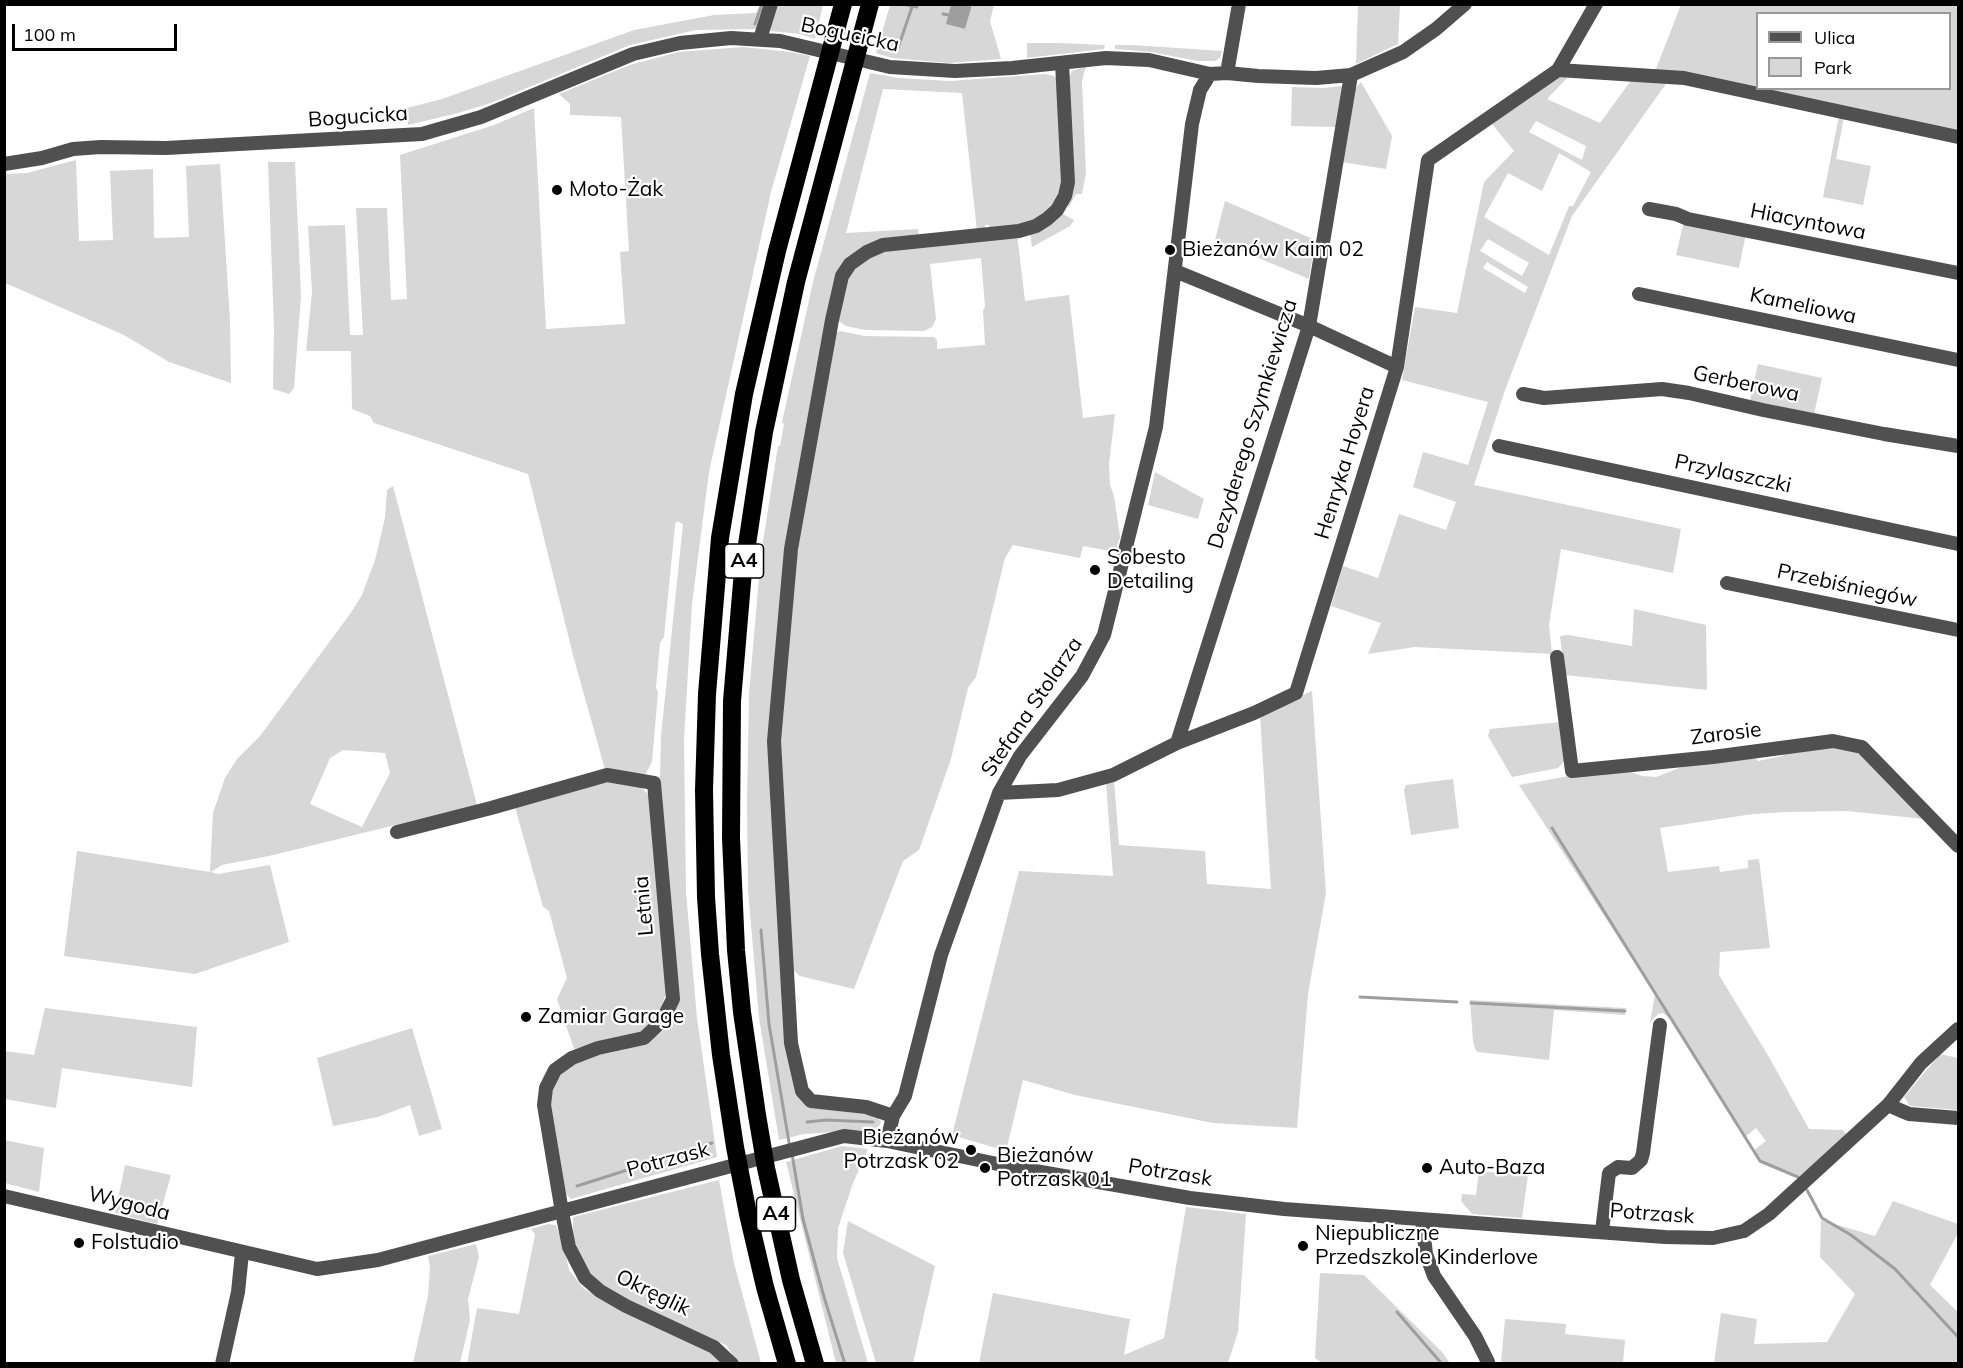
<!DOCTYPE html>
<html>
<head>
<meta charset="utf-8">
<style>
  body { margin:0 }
  #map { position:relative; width:1963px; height:1368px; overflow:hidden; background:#fff; font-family:Mulish,sans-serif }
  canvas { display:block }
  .frame { position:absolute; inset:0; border:6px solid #000; pointer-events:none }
  .legend { position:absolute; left:1756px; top:12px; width:195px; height:78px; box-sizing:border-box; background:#fff; border:2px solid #999; margin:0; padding:8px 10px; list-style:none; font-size:18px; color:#000 }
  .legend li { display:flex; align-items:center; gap:12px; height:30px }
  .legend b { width:30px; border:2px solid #999 }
  .scale { position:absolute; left:12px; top:24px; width:165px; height:27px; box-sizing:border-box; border:3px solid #000; border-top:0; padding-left:8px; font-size:18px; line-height:21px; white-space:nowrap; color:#000; -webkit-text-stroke:4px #fff; paint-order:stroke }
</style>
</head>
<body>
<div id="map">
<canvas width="1963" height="1368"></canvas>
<div class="frame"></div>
<ul class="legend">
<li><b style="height:8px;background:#505050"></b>Ulica</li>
<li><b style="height:16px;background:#d7d7d7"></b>Park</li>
</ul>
<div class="scale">100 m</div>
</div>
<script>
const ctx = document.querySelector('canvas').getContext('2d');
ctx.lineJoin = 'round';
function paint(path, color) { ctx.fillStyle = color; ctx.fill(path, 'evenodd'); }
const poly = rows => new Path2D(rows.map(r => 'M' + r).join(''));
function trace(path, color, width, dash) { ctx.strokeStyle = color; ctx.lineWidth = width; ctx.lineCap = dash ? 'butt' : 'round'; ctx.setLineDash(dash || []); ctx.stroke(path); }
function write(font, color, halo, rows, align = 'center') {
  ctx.font = font + ' Mulish,sans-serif'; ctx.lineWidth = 4.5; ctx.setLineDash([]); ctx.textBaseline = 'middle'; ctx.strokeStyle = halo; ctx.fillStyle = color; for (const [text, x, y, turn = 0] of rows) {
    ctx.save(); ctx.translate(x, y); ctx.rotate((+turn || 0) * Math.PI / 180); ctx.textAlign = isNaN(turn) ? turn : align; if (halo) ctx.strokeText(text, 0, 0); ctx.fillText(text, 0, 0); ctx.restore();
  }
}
paint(poly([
  [760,5,765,5,757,29,696,30,630,45,491,103,458,113,408,125,407,108,442,99,634,30,714,15,756,13],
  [778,5,823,5,815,39,800,34,771,31,770,27],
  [890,5,951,5,947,24,965,29,972,5,994,5,990,21,1001,59,949,63,892,58,876,53],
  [1358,5,1400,5,1398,44,1356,64],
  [1681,5,1958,5,1958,134,1655,71],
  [1758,14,1950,14,1950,88,1758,88],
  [1027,43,1058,43,1105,45,1104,49,1027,58],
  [1115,45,1133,45,1222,51,1220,58,1215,61,1198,61,1151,52,1115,49],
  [743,47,791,52,810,56,771,192,709,472,692,604,684,739,686,892,697,1018,717,1157,571,1199,563,1191,548,1104,554,1080,571,1063,585,1057,650,1041,665,1029,672,1019,675,1001,674,956,660,779,661,736,683,524,677,521,675,525,664,637,660,643,656,688,658,692,652,762,646,773,640,776,606,773,574,659,528,474,374,423,370,416,352,409,351,351,306,351,312,292,308,226,345,225,350,335,363,335,356,208,387,208,391,300,407,299,400,155,494,125,534,108,546,329,625,324,620,252,629,251,621,117,570,115,570,104,559,94,630,65,678,52],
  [1086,66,1082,81,1086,173,1082,194,1076,194,1069,207,1066,204,1069,78,1072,71],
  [870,73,899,78,950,81,1045,74,1054,76,1058,80,1064,180,1054,207,1027,225,990,230,989,225,985,225,985,231,977,231,962,93,883,89,846,233,918,229,919,237,871,243,863,248,834,284,771,743,803,1101,808,1107,872,1115,878,1118,881,1122,878,1128,870,1130,804,1134,779,1140,759,1018,748,890,747,803,749,694,761,554,778,446,780,446,784,424,782,422,813,282],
  [1561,76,1569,76,1547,99,1600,123,1632,79,1668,81,1572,216,1505,390,1474,485,1681,529,1673,573,1561,549,1549,625,1552,654,1415,647,1368,654,1381,623,1331,606,1343,566,1378,578,1399,514,1446,530,1456,502,1413,487,1423,452,1468,465,1488,402,1402,380,1415,307,1457,313,1484,182,1514,151,1492,124],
  [1536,121,1586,146,1582,160,1529,132],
  [1559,153,1591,172,1573,206,1569,206,1549,255,1484,217,1508,173,1542,191],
  [1488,239,1529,263,1522,276,1480,251],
  [1487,262,1528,287,1525,293,1483,268],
  [1361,82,1392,136,1386,169,1342,162,1353,91],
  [1341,86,1343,89,1336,127,1291,126,1292,87,1324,88],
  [1839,116,1844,117,1836,159,1871,166,1863,205,1823,197],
  [76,160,79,241,113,240,110,171,153,169,154,238,189,237,186,166,220,164,230,320,231,383,169,362,124,335,5,283,5,174,27,173],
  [268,162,295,162,301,296,294,388,289,394,273,389,274,328],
  [1225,201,1315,240,1309,279,1215,240],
  [1061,213,1074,220,1070,226,1032,247,1030,233],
  [1684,221,1718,228,1719,232,1746,234,1739,268,1676,255],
  [1017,234,1025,301,1069,295,1083,418,1115,414,1109,464,1110,485,1114,496,1120,537,1115,552,1083,546,1080,558,1013,545,1005,558,976,677,968,688,951,759,919,850,903,861,854,989,800,976,792,969,778,732,794,550,835,333,840,331,865,336,934,337,937,340,937,349,985,345,983,311,985,306,981,258,930,264,936,319,932,327,924,331,865,330,846,326,837,320,840,294,852,271,859,263,882,250],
  [1758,364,1822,378,1814,414,1750,400],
  [1155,472,1204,499,1198,519,1148,505],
  [393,486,477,805,269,856,222,865,211,872,218,874,270,865,289,942,195,974,64,956,77,851,210,872,213,813,225,778,237,759,260,736,277,713,350,614,362,595,375,560,385,518,387,490],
  [343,750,385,753,390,773,362,827,310,804,330,758],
  [1634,609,1706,625,1707,690,1565,675,1560,636,1568,635,1632,646],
  [1312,691,1326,893,1308,994,1297,1128,1213,1123,1075,1095,1023,1080,1006,1151,952,1135,1019,871,1113,876,1106,783,1114,779,1119,845,1205,851,1207,884,1271,889,1260,715],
  [1561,722,1564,762,1558,768,1512,777,1488,736,1490,729],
  [1838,745,1860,753,1924,819,1847,811,1788,812,1753,814,1660,828,1668,872,1719,866,1720,872,1748,868,1748,860,1759,859,1770,948,1720,952,1719,975,1769,1057,1809,1129,1843,1130,1847,1136,1800,1176,1762,1161,1753,1151,1766,1141,1756,1128,1745,1137,1670,1019,1663,1013,1658,1014,1650,1023,1655,994,1519,785,1569,776,1625,770,1642,776,1656,777,1687,765,1754,757,1758,761,1782,756,1791,751],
  [613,779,640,786,650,796,666,993,660,1012,647,1028,636,1036,574,1049,557,999,567,978,549,911,543,907,515,807],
  [1453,779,1459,828,1411,835,1404,790,1406,785],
  [1470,1000,1626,1008,1625,1015,1554,1010,1549,1060,1478,1052,1475,1049,1473,1041],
  [45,1008,197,1027,192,1087,62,1068,56,1108,5,1099,5,1051,34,1055],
  [412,1028,442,1129,419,1136,410,1105,378,1117,333,1126,317,1058],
  [1940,1054,1958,1058,1958,1110,1910,1106,1904,1097],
  [4,1140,44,1148,39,1192,5,1183],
  [842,1146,868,1149,853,1183,838,1228,837,1258,868,1363,836,1363,786,1162],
  [125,1165,171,1175,157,1224,115,1213],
  [1479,1171,1528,1175,1522,1218,1472,1214,1461,1201,1462,1194,1476,1195],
  [719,1180,734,1263,761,1363,738,1363,726,1345,624,1299,596,1283,584,1265,573,1237,573,1217],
  [1893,1201,1958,1224,1958,1233,1930,1285,1958,1312,1958,1363,1714,1363,1721,1313,1757,1319,1754,1344,1827,1342,1855,1294,1820,1257,1821,1220,1875,1236],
  [1186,1207,1246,1214,1238,1332,1228,1363,979,1363,993,1293,1130,1319,1124,1355,1164,1338],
  [848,1221,935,1266,913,1363,876,1363,843,1253],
  [548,1224,556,1225,563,1245,569,1270,584,1289,620,1308,696,1340,729,1364,467,1364,477,1308,519,1314,535,1235,531,1229],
  [476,1244,479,1257,468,1299,470,1320,460,1363,413,1363,428,1296,430,1268,428,1256],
  [1320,1273,1364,1275,1442,1352,1450,1363,1322,1363,1315,1358],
  [1505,1319,1566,1324,1565,1334,1625,1340,1623,1363,1501,1363]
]), '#d7d7d7');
paint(poly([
  [951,5,972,5,965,29,946,24]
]), '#9e9e9e');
trace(poly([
  [907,5,917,7],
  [943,14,949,15],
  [755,24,762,4],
  [898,48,913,4],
  [1552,828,1760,1161,1798,1177],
  [761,930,769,1024,790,1148],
  [1360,997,1457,1002],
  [1471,1003,1625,1011],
  [807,1122,826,1120,873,1122],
  [792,1154,803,1219,824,1297,845,1364],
  [577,1186,712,1143],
  [1807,1190,1822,1218,1851,1235,1895,1269,1958,1337],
  [1397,1312,1442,1364]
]), '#9e9e9e', 3);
trace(poly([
  [760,39,771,4],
  [1558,70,1684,78,1958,137],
  [1227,73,1239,4],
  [4,164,42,158,73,149,101,147,166,148,422,134,481,117,633,54,680,43,731,38,780,41,890,67,955,71,1012,68,1106,58,1149,60,1210,74,1227,73,1258,76,1316,78,1351,75,1403,52,1436,29,1465,4],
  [1649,209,1676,214,1688,219,1958,273],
  [1175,271,1309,326,1397,367],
  [1639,294,1958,360],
  [1523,394,1544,398,1662,389,1689,393,1763,410,1884,434,1958,446],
  [1499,446,1958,544],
  [1727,583,1958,630],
  [1557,657,1572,771,1713,757,1833,741,1862,747,1958,846],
  [1177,743,1309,326,1351,75],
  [999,793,1058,790,1113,775,1177,743,1254,713,1296,693,1397,367,1428,160,1558,70,1596,4],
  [397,832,491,808,607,775,654,783,673,999,662,1021,644,1038,598,1048,572,1058,555,1070,546,1088,544,1105,562,1212,569,1247,585,1278,600,1291,626,1306,714,1347,732,1364],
  [1888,1105,1909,1114,1958,1118],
  [893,1116,866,1107,811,1101,802,1091,791,1043,774,741,791,549,832,320,842,276,850,264,867,252,883,245,1019,231,1036,226,1047,219,1057,210,1065,196,1068,182,1062,63],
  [887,1141,893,1116,905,1096,941,955,999,793,1020,756,1082,676,1104,635,1156,427,1192,124,1200,90,1210,74],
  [4,1196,317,1269,378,1260,844,1136,887,1141,1012,1167,1190,1198,1284,1209,1665,1237,1713,1238,1744,1231,1769,1214,1888,1105,1921,1063,1958,1029],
  [1422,1219,1426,1254,1434,1276,1475,1336,1488,1362],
  [1602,1231,1609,1173,1618,1167,1632,1168,1641,1160,1643,1153,1660,1025],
  [222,1364,238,1292,242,1253]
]), '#505050', 14);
trace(poly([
  [787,1364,765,1287,748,1214,735,1147,721,1055,710,954,706,897,704,790,707,694,720,538,744,394,777,251,843,4],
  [815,1364,791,1280,766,1168,757,1115,742,1012,736,950,731,838,732,701,743,571,764,432,796,282,870,4]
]), '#000', 18);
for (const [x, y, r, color] of [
  [557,190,6,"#000"],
  [1170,250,6,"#000"],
  [1095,570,6,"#000"],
  [526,1017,6,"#000"],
  [971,1150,6,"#000"],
  [985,1168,6,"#000"],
  [1427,1168,6,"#000"],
  [79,1243,6,"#000"],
  [1303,1246,6,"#000"]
]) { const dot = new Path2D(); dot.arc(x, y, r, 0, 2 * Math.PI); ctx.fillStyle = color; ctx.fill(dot); trace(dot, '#fff', 2); }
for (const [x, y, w] of [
  [744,561,39],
  [776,1214,39]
]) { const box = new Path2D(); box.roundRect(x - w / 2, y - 17, w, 34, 4.5); ctx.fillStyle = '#fff'; ctx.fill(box); trace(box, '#000', 1.5); }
write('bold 20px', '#000', null, [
  ["A4",744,561],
  ["A4",776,1214]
]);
write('21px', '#000', '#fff', [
  ["Bogucicka",850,35,12],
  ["Bogucicka",358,117,-4],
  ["Hiacyntowa",1808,222,11],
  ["Kameliowa",1803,306,12],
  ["Gerberowa",1746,384,12],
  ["Dezyderego Szymkiewicza",1253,424,-73],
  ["Henryka Hoyera",1345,463,-73],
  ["Przylaszczki",1733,474,12],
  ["Przebiśniegów",1847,586,12],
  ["Stefana Stolarza",1032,707,-56],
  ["Zarosie",1726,734,-7],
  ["Letnia",644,906,-95],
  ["Potrzask",668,1160,-15],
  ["Potrzask",1170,1173,9],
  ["Wygoda",129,1204,14],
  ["Potrzask",1652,1214,4],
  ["Okręglik",653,1293,26]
]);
write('21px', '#000', '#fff', [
  ["Moto-Żak",569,190],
  ["Bieżanów Kaim 02",1182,250],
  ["Sobesto",1107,558],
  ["Detailing",1107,582],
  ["Zamiar Garage",538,1017],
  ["Bieżanów",959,1138,"right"],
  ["Potrzask 02",959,1162,"right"],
  ["Bieżanów",997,1156],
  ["Potrzask 01",997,1180],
  ["Auto-Baza",1439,1168],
  ["Niepubliczne",1315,1234],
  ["Przedszkole Kinderlove",1315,1258],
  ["Folstudio",91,1243]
], 'left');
</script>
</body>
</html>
